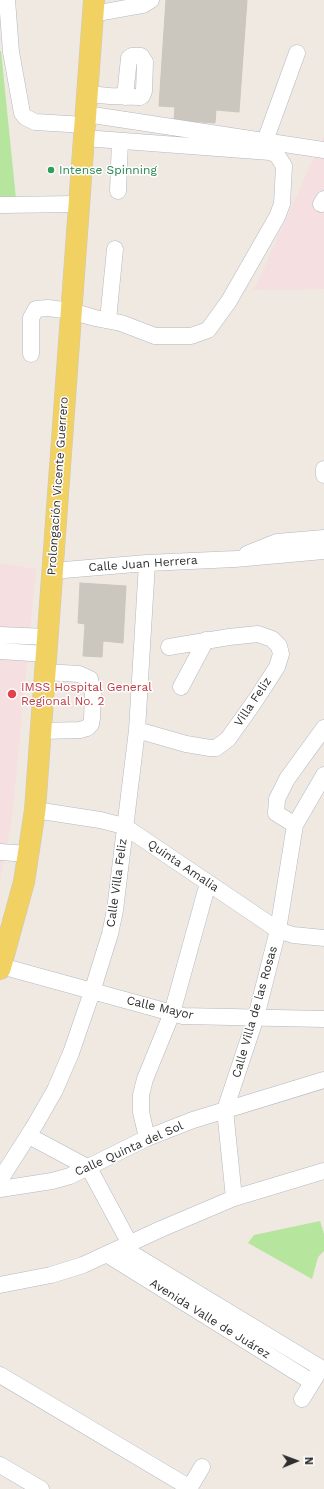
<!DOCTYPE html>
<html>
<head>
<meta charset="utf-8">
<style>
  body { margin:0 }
  #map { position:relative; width:324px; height:1489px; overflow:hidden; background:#efe9e1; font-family:"Work Sans",sans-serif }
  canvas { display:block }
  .north { position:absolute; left:276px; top:1441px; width:40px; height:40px; -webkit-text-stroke:3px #fff; paint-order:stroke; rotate:89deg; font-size:11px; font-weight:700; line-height:16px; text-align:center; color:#2e2e2e }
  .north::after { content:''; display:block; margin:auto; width:14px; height:18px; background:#2e2e2e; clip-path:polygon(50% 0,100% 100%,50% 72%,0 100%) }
</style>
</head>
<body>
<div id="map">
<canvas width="324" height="1489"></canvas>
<div class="north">N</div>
</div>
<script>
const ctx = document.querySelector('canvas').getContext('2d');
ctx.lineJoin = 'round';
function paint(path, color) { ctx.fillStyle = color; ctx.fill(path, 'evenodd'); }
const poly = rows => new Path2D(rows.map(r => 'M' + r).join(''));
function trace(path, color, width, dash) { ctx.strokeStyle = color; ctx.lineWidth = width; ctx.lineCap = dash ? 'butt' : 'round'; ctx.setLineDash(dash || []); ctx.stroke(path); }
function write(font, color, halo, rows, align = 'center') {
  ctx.font = font + ' "Work Sans",sans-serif'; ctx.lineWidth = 3; ctx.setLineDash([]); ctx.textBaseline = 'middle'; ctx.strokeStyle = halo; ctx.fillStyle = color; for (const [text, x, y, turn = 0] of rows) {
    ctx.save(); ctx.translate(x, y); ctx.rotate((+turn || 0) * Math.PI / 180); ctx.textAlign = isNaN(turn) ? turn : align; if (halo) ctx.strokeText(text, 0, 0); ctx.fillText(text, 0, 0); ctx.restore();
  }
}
paint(poly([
  [324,135,324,289,253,290,259,279],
  [0,563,36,569,12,818,0,880]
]), '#f5dfe0');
paint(poly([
  [0,51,1,51,16,199,0,199],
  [320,1221,324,1234,324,1251,318,1257,312,1279,248,1243,254,1235]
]), '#b6e59e');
const building = poly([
  [166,0,247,0,239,112,216,110,215,123,174,120,175,107,159,106,166,0],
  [80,583,126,586,123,643,103,641,102,657,83,656,85,624,78,623,80,583]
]);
paint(building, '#cbc7bf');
trace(building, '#cbc5ba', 1);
const minor = poly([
  [7,0,11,52,22,113,25,117,35,122,85,125],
  [93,14,143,5,151,0],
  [87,94,110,96,140,97,142,96,144,91,145,62,141,56,132,56,129,58,125,97],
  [86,114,324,150],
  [265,141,297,53],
  [118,191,120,141],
  [321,204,324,199],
  [0,205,79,204],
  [108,320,115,249],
  [31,354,31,318,36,309,48,308,71,311,95,318,121,323,155,336,191,336,208,330,229,301,277,217,282,204,284,166,277,155,270,152,84,138],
  [324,469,324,475],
  [247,554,277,542,324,538],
  [52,571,147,563,235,559,324,551],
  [0,635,48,637],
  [0,651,46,654],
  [181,687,206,640],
  [324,728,287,779,277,799,276,813,295,825,324,775],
  [137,730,186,744,210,748,216,748,228,739,255,701,277,667,281,654,279,646,272,639,258,634,229,637,169,647],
  [42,731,80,730,87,728,91,724,92,718,93,694,90,679,79,674,45,672],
  [35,810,100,820,124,826,278,930,293,935,324,938],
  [0,852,29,854],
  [1,966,183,1016,324,1019],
  [29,1136,89,1168,130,1244],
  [147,1138,141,1112,141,1095,145,1079,172,1013,208,883],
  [0,1180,35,1125,55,1090,71,1053,92,992,110,934,115,910,137,730,147,563],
  [0,1189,52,1181,70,1176,147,1138,193,1120,324,1080],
  [234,1198,225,1110,256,1017,278,930,295,825],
  [123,1248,321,1368],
  [108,1255,312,1382],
  [0,1285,51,1275,83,1265,161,1229,234,1198,324,1171],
  [0,1375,190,1488],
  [302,1399,318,1373],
  [0,1465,41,1489],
  [189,1489,202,1467]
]);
const major = poly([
  [0,969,24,882,35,810,94,0]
]);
trace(minor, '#b4b7c1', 17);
trace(major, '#c9c9c9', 22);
trace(minor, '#fff', 16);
trace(major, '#f2d163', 21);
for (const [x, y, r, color] of [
  [51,170,4,"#2e9e5b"],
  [12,694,5,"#e0444e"]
]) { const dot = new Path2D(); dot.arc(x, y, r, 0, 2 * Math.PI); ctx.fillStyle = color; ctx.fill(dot); trace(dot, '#fff', 1.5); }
write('12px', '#27864d', '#fff', [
  ["Intense Spinning",59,170]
], 'left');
write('12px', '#2e2e2e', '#fff', [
  ["Prolongación Vicente Guerrero",58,486,-86],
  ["Calle Juan Herrera",143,564,-4],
  ["Villa Feliz",253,702,-56],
  ["Quinta Amalia",183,866,34],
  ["Calle Villa Feliz",117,883,-82],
  ["Calle Mayor",160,1008,13],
  ["Calle Villa de las Rosas",255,1012,-74],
  ["Calle Quinta del Sol",129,1149,-24],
  ["Avenida Valle de Juárez",210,1319,32]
]);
write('12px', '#be3a42', '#fff', [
  ["IMSS Hospital General",21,687],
  ["Regional No. 2",21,701]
], 'left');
</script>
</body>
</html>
